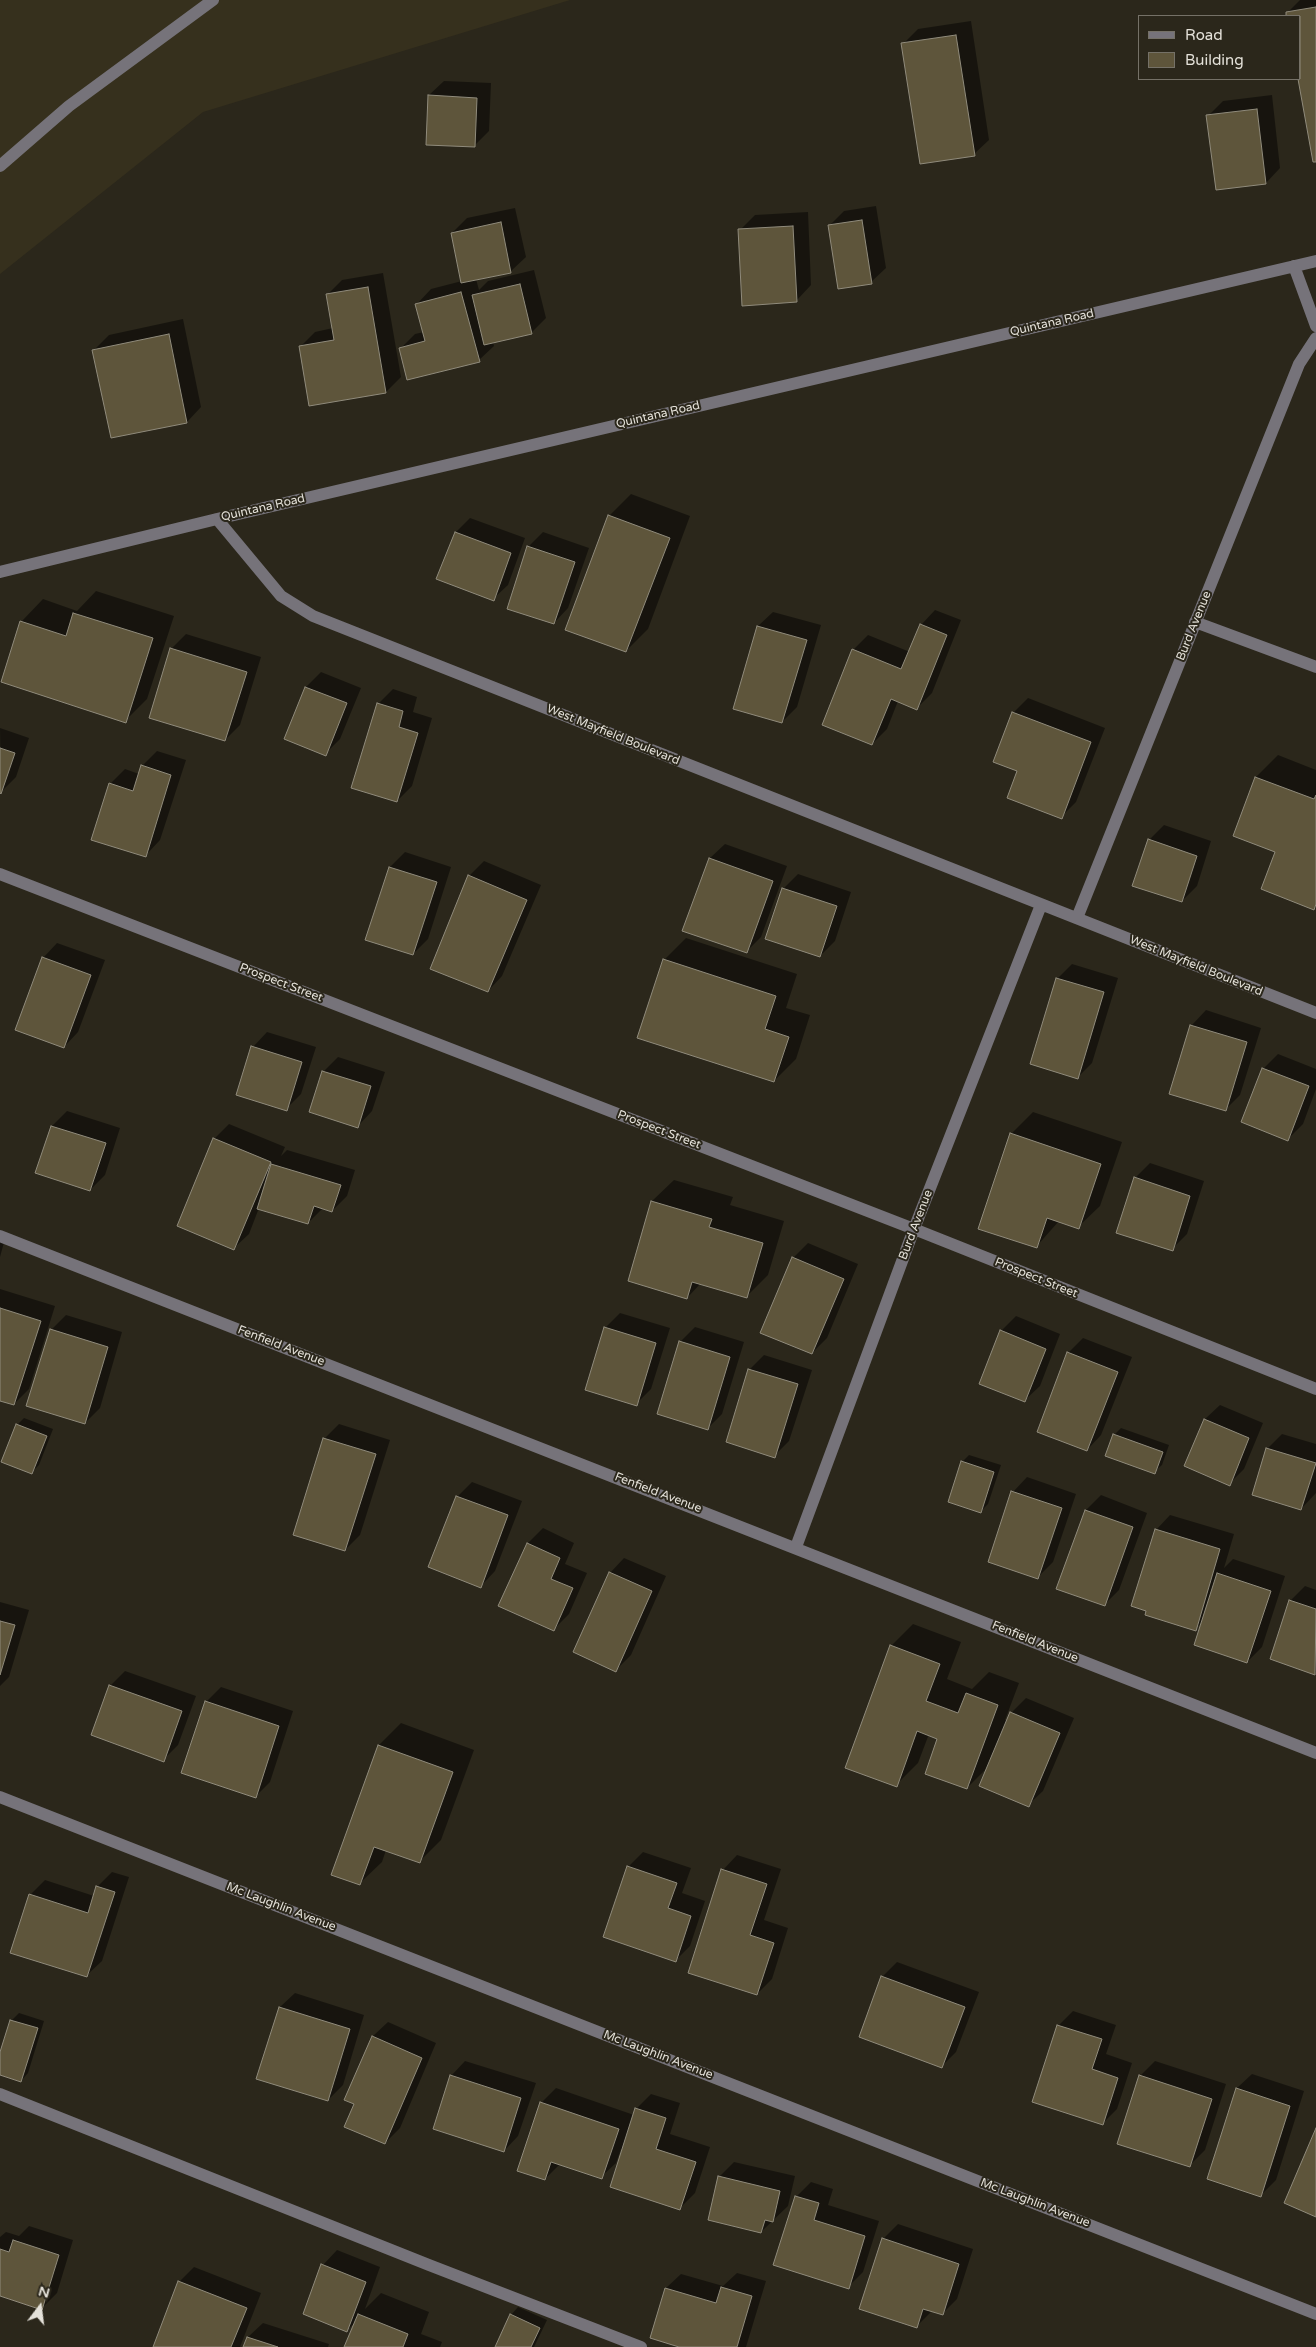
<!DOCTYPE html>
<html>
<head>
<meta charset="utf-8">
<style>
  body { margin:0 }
  #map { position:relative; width:1316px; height:2347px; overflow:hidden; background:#2b271b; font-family:"Varela Round",sans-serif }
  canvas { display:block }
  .legend { position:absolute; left:1138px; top:15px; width:162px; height:65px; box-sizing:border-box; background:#2b271b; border:1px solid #757167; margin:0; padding:6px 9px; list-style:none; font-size:15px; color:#e4e1d9 }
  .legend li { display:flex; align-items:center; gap:10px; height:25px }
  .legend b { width:25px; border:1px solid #757167 }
  .north { position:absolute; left:15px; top:2282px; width:50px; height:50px; -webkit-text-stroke:4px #2b271b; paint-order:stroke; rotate:15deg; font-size:14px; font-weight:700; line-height:20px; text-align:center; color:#e4e1d9 }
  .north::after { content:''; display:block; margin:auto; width:18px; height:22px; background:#e4e1d9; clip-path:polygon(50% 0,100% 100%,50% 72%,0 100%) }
</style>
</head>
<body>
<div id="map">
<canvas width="1316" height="2347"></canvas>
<ul class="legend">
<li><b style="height:6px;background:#76737a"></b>Road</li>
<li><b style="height:14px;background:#5e553b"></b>Building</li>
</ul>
<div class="north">N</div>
</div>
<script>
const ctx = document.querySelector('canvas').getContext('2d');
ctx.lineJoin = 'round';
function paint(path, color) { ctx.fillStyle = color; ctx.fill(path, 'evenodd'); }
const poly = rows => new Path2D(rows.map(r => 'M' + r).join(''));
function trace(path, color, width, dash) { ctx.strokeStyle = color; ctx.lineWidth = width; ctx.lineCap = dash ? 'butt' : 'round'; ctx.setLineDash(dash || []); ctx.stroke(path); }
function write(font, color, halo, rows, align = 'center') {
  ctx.font = font + ' "Varela Round",sans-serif'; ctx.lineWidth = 4; ctx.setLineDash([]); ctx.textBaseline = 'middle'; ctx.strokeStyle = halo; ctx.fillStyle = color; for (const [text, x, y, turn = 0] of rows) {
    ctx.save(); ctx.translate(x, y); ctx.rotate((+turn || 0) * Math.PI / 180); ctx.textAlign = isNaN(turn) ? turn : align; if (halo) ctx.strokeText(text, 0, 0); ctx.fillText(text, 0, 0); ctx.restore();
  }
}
paint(poly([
  [0,0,570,0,203,112,0,274]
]), '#36301d');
paint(poly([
  [1300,0,1316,0,1316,160,1314,161,1299,79,1300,16,1288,16,1287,13],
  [971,21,989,140,974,154,903,44,918,29],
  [444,81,491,83,489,131,474,146,429,95],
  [1272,95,1280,168,1266,183,1208,116,1223,101],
  [876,206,886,268,871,282,829,226,844,211],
  [515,208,526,257,511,271,476,279,479,290,488,281,534,270,546,318,531,333,493,342,494,346,479,360,400,349,415,334,424,332,417,304,431,289,462,281,452,233,467,218],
  [808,212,811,285,797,300,740,230,755,215],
  [383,273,401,377,386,392,300,347,315,332,333,328,327,295,342,280],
  [183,319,201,407,187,422,94,350,109,335],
  [631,494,690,516,648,629,626,651,609,516],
  [470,518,525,538,508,585,493,599,456,532],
  [543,532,589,548,568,608,554,623,528,547],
  [96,591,174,616,147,699,125,721,2,682,22,621,43,599,77,611],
  [935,610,961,620,932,693,917,708,898,701,887,729,872,744,853,650,868,635,910,652,921,625],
  [773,612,821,625,797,707,782,722,758,626],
  [186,634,261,657,240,725,225,740,171,649],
  [321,672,361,688,340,739,325,754,286,738,306,687],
  [393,689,417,697,413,712,432,718,412,786,397,801,378,704],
  [1028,698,1105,728,1076,802,1061,817,1019,770,1013,713],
  [0,728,29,738,16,777,1,792],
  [157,751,186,760,160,840,146,855,110,784,125,769,139,774,142,766],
  [1278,755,1316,770,1316,906,1313,908,1277,851,1234,835,1256,777],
  [1164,825,1211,841,1197,886,1182,901,1149,840],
  [725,844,787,866,761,937,746,952,684,930,710,858],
  [405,852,451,867,428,939,413,954,367,939,390,867],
  [484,861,541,885,502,976,488,991,469,876],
  [798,874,851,892,835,941,820,956,783,889],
  [686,938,797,974,786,1008,810,1015,796,1059,774,1081,664,960],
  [57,943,105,960,78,1032,64,1047,43,958],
  [1072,964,1118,978,1092,1063,1077,1078,1057,979],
  [1206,1010,1261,1028,1240,1095,1225,1110,1170,1093,1192,1025],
  [267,1032,316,1047,301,1094,286,1109,253,1047],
  [1278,1054,1316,1069,1316,1089,1303,1124,1288,1139,1263,1069],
  [338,1057,385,1072,372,1111,358,1126,323,1072],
  [67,1111,120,1128,105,1175,90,1190,37,1172,52,1126],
  [1033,1112,1122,1142,1100,1206,1078,1227,1059,1221,1036,1247,1011,1134],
  [229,1124,285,1147,281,1156,287,1150,355,1170,347,1196,332,1211,323,1208,308,1223,259,1208,249,1234,234,1248,214,1139],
  [1150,1163,1204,1181,1187,1234,1172,1249,1135,1178],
  [674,1180,733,1197,730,1205,784,1221,768,1275,746,1297,701,1283,687,1298,629,1281,652,1201],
  [0,1234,6,1235,0,1257],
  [808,1243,858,1264,827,1338,812,1353,793,1258],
  [0,1289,55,1306,29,1389,14,1404,0,1399],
  [620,1313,670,1328,651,1389,636,1404,605,1328],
  [66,1315,122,1332,100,1408,85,1423,51,1330],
  [1016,1316,1060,1334,1040,1386,1025,1400,1001,1331],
  [695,1327,744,1342,722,1414,707,1429,680,1342],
  [1083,1338,1132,1357,1101,1435,1087,1450,1068,1353],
  [764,1355,812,1370,789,1441,774,1456,749,1370],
  [1220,1405,1263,1423,1244,1469,1229,1484,1186,1466,1205,1419],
  [24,1418,53,1429,39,1465,32,1472,17,1425],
  [339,1424,390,1440,360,1535,345,1550,324,1439],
  [1121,1428,1169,1445,1162,1465,1154,1472,1114,1435],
  [1282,1434,1316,1444,1316,1493,1301,1509,1254,1494,1268,1448],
  [969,1455,1001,1465,988,1504,981,1511,962,1462],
  [1027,1477,1076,1494,1053,1562,1038,1577,1013,1492],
  [472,1482,522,1501,495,1571,481,1586,457,1497],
  [1101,1495,1147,1513,1119,1590,1104,1605,1086,1510],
  [1170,1515,1234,1534,1224,1568,1233,1559,1285,1576,1262,1647,1247,1662,1202,1622,1195,1629,1156,1530],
  [543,1528,574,1543,565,1564,587,1573,569,1614,554,1629,500,1605,528,1543],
  [624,1558,666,1576,631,1655,616,1670,610,1573],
  [1305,1586,1316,1590,1316,1672,1314,1673,1290,1601],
  [0,1602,29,1610,9,1677,0,1686],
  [913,1624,961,1642,947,1679,972,1689,989,1672,1019,1683,1005,1720,1007,1721,1011,1713,1026,1698,1074,1718,1043,1791,1028,1805,988,1767,967,1788,939,1738,929,1734,918,1763,896,1785,891,1646],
  [125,1671,196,1696,178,1745,163,1760,110,1686],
  [221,1687,293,1711,270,1782,255,1797,206,1702],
  [401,1723,474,1750,441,1840,419,1862,386,1850,382,1862,360,1883,333,1874,379,1745],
  [643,1852,691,1868,682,1893,705,1901,690,1946,676,1960,628,1867],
  [737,1855,781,1869,764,1920,788,1928,772,1979,757,1994,723,1870],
  [112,1872,129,1877,102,1961,87,1975,30,1895,45,1880,94,1896,97,1887],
  [897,1962,979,1992,956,2052,941,2067,882,1977],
  [295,1993,364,2015,343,2085,328,2100,280,2007],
  [1073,2011,1116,2025,1106,2054,1132,2063,1117,2109,1102,2124,1058,2026],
  [19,2013,44,2021,28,2073,21,2081,0,2074,0,2056,12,2020],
  [388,2022,436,2043,400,2128,385,2143,356,2104,373,2036],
  [465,2061,536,2083,518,2136,504,2151,451,2076],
  [1155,2061,1226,2084,1205,2150,1190,2165,1140,2076],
  [1252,2074,1304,2091,1276,2180,1261,2195,1237,2088],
  [556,2088,634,2115,636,2109,651,2094,680,2103,670,2134,710,2147,695,2193,680,2208,621,2149,616,2163,601,2177,560,2164,545,2179,541,2103],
  [734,2162,795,2176,788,2206,761,2232,719,2177],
  [811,2182,833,2189,828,2205,879,2221,863,2272,848,2287,796,2197],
  [898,2224,973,2249,957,2299,942,2314,932,2311,916,2327,883,2239],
  [29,2226,73,2240,57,2293,42,2308,0,2295,0,2237,6,2232,19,2236],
  [337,2250,380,2267,365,2309,381,2293,429,2312,421,2334,442,2342,440,2347,346,2347,356,2322,347,2330,323,2265],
  [194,2267,261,2293,240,2347,155,2347,179,2282],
  [737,2273,766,2281,746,2347,683,2347,666,2288,681,2274,723,2286],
  [518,2307,547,2320,534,2347,496,2347,511,2315],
  [263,2323,329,2344,328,2347,245,2347,248,2337]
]), '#0007');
const building = poly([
  [1316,7,1316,162,1313,162,1298,79,1300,79,1300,16,1286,16,1286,12,1316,7],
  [956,35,975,156,920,164,901,43,956,35],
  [428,95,477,98,475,147,426,145,428,95],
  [1257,109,1266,184,1216,190,1206,115,1257,109],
  [862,220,872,284,838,289,828,225,862,220],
  [501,222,511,273,461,283,451,233,501,222],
  [793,226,797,302,742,306,738,229,793,226],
  [520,284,532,334,484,345,472,295,520,284],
  [368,287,386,393,309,406,299,346,334,340,326,294,368,287],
  [461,292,480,362,407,380,399,348,425,341,415,304,461,292],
  [169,334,187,423,111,438,92,350,169,334],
  [608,515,670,538,626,652,565,630,608,515],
  [455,532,511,553,494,601,436,579,455,532],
  [527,546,575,562,554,624,507,609,527,546],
  [73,613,153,638,126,723,1,682,20,621,66,636,73,613],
  [920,624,947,635,917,710,891,699,872,745,822,725,852,649,901,669,920,624],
  [757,626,807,640,782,723,733,709,757,626],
  [170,648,247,672,225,741,149,718,170,648],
  [305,687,347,703,326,756,284,739,305,687],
  [377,703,403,711,399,727,418,733,397,802,351,788,377,703],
  [1012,712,1091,742,1062,819,1007,798,1017,771,993,762,1012,712],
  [0,748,15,753,1,794,0,793,0,748],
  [141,765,171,775,146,857,91,840,109,783,133,791,141,765],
  [1255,777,1314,799,1316,795,1316,904,1314,910,1261,889,1275,852,1233,836,1255,777],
  [1148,839,1197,856,1182,902,1132,886,1148,839],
  [709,858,773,881,747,953,682,931,709,858],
  [389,867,437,882,413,955,365,940,389,867],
  [468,875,527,900,488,992,430,969,468,875],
  [782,888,837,906,820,957,765,939,782,888],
  [42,957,91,975,64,1048,15,1030,42,957],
  [663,959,776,996,765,1029,789,1037,774,1082,637,1038,663,959],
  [1056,978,1104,992,1078,1079,1030,1064,1056,978],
  [1190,1025,1247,1042,1226,1111,1169,1094,1190,1025],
  [251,1046,302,1062,287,1111,236,1095,251,1046],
  [1262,1068,1309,1086,1288,1141,1241,1122,1262,1068],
  [322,1071,371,1086,358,1128,309,1112,322,1071],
  [51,1126,106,1143,90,1191,35,1173,51,1126],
  [1010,1133,1101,1164,1079,1229,1047,1218,1037,1248,978,1229,1010,1133],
  [213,1138,271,1162,234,1250,177,1226,213,1138],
  [271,1164,341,1185,332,1212,314,1206,308,1224,257,1209,271,1164],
  [1134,1177,1190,1196,1173,1251,1116,1233,1134,1177],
  [651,1201,712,1219,709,1227,763,1243,747,1298,692,1282,687,1299,628,1281,651,1201],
  [792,1257,844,1279,812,1354,760,1333,792,1257],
  [0,1308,41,1321,14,1405,0,1401,0,1308],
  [604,1327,656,1343,637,1406,585,1390,604,1327],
  [50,1329,108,1347,85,1424,26,1406,50,1329],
  [1000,1330,1046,1349,1025,1402,979,1384,1000,1330],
  [679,1341,730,1357,708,1430,657,1414,679,1341],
  [1067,1352,1118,1372,1087,1451,1037,1432,1067,1352],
  [748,1369,798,1384,775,1458,726,1442,748,1369],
  [1204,1419,1249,1438,1230,1486,1184,1466,1204,1419],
  [16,1424,47,1436,32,1474,1,1462,16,1424],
  [1113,1434,1163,1452,1155,1474,1105,1456,1113,1434],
  [323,1438,376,1454,345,1551,293,1535,323,1438],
  [1266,1448,1316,1463,1301,1510,1252,1495,1266,1448],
  [961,1461,994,1472,981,1513,948,1502,961,1461],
  [1011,1491,1062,1508,1038,1579,988,1562,1011,1491],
  [456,1496,508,1515,481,1588,428,1567,456,1496],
  [1085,1510,1133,1527,1105,1606,1056,1589,1085,1510],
  [1155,1529,1220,1549,1196,1631,1145,1615,1146,1611,1131,1606,1155,1529],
  [527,1543,560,1558,551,1579,573,1588,554,1631,498,1606,527,1543],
  [609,1572,652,1591,616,1672,573,1652,609,1572],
  [1217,1573,1271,1591,1247,1663,1194,1645,1217,1573],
  [1289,1600,1316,1609,1315,1675,1270,1659,1289,1600],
  [0,1621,15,1625,0,1675,0,1621],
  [890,1645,940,1664,926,1701,958,1713,966,1693,998,1705,967,1789,925,1774,937,1739,917,1731,897,1787,845,1768,890,1645],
  [109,1685,182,1711,164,1762,91,1735,109,1685],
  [205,1701,279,1726,256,1798,181,1773,205,1701],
  [1010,1712,1060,1733,1029,1807,979,1786,1010,1712],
  [378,1745,453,1772,420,1863,374,1847,360,1885,331,1875,378,1745],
  [627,1866,677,1883,668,1908,691,1916,676,1962,603,1937,627,1866],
  [721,1869,767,1884,750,1935,774,1943,757,1995,688,1973,721,1869],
  [96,1886,115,1892,87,1977,10,1953,29,1894,88,1913,96,1886],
  [881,1976,965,2007,942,2068,859,2037,881,1976],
  [279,2007,350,2029,328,2101,256,2079,279,2007],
  [10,2020,38,2028,21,2082,0,2075,0,2052,10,2020],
  [1057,2025,1102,2039,1092,2069,1118,2078,1103,2125,1032,2102,1057,2025],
  [372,2036,422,2058,385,2144,344,2127,354,2104,344,2100,372,2036],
  [450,2075,521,2098,504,2152,433,2129,450,2075],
  [1139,2075,1212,2099,1190,2167,1117,2144,1139,2075],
  [1236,2088,1290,2106,1261,2197,1207,2179,1236,2088],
  [540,2102,619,2129,602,2179,551,2162,545,2180,517,2171,540,2102],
  [635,2108,666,2118,656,2149,696,2162,680,2210,610,2187,635,2108],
  [1316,2128,1316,2217,1284,2203,1316,2128],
  [718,2176,780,2191,773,2222,765,2220,761,2233,708,2220,718,2176],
  [795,2196,819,2203,814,2220,865,2236,849,2289,773,2265,795,2196],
  [882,2238,959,2264,943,2315,923,2309,917,2328,859,2309,882,2238],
  [13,2240,59,2255,42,2310,0,2296,0,2249,9,2252,13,2240],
  [321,2264,366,2282,347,2332,303,2314,321,2264],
  [178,2281,247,2308,231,2347,153,2347,178,2281],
  [721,2287,752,2296,737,2347,679,2347,650,2338,665,2288,716,2303,721,2287],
  [358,2314,408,2334,403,2347,344,2347,358,2314],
  [510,2314,540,2328,531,2347,495,2347,510,2314],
  [247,2337,278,2347,243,2347,247,2337]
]);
paint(building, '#5e553b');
trace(building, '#908b7c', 1);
trace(poly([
  [0,166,69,106,213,0],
  [1294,266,1316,326],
  [217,519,281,596,313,616,1316,1013],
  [0,572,217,519,1316,261],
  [1195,622,1316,667],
  [0,874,914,1229,1316,1389],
  [1077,918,1299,364,1316,338],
  [0,1236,1316,1753],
  [796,1547,914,1229,1041,905],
  [0,1797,1316,2314],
  [0,2094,429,2265,641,2347]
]), '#76737a', 12);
write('12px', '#e4e1d9', '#2b271b', [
  ["Quintana Road",1052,323,-13],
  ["Quintana Road",658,415,-13],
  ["Quintana Road",263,508,-13],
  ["Burd Avenue",1194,626,-68],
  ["West Mayfield Boulevard",613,735,22],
  ["West Mayfield Boulevard",1196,966,22],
  ["Prospect Street",281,983,21],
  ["Prospect Street",659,1130,21],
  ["Burd Avenue",916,1225,-69],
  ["Prospect Street",1036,1278,22],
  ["Fenfield Avenue",281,1346,21],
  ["Fenfield Avenue",658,1493,21],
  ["Fenfield Avenue",1035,1642,22],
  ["Mc Laughlin Avenue",281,1907,21],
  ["Mc Laughlin Avenue",658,2055,21],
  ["Mc Laughlin Avenue",1035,2203,21]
]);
</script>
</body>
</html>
